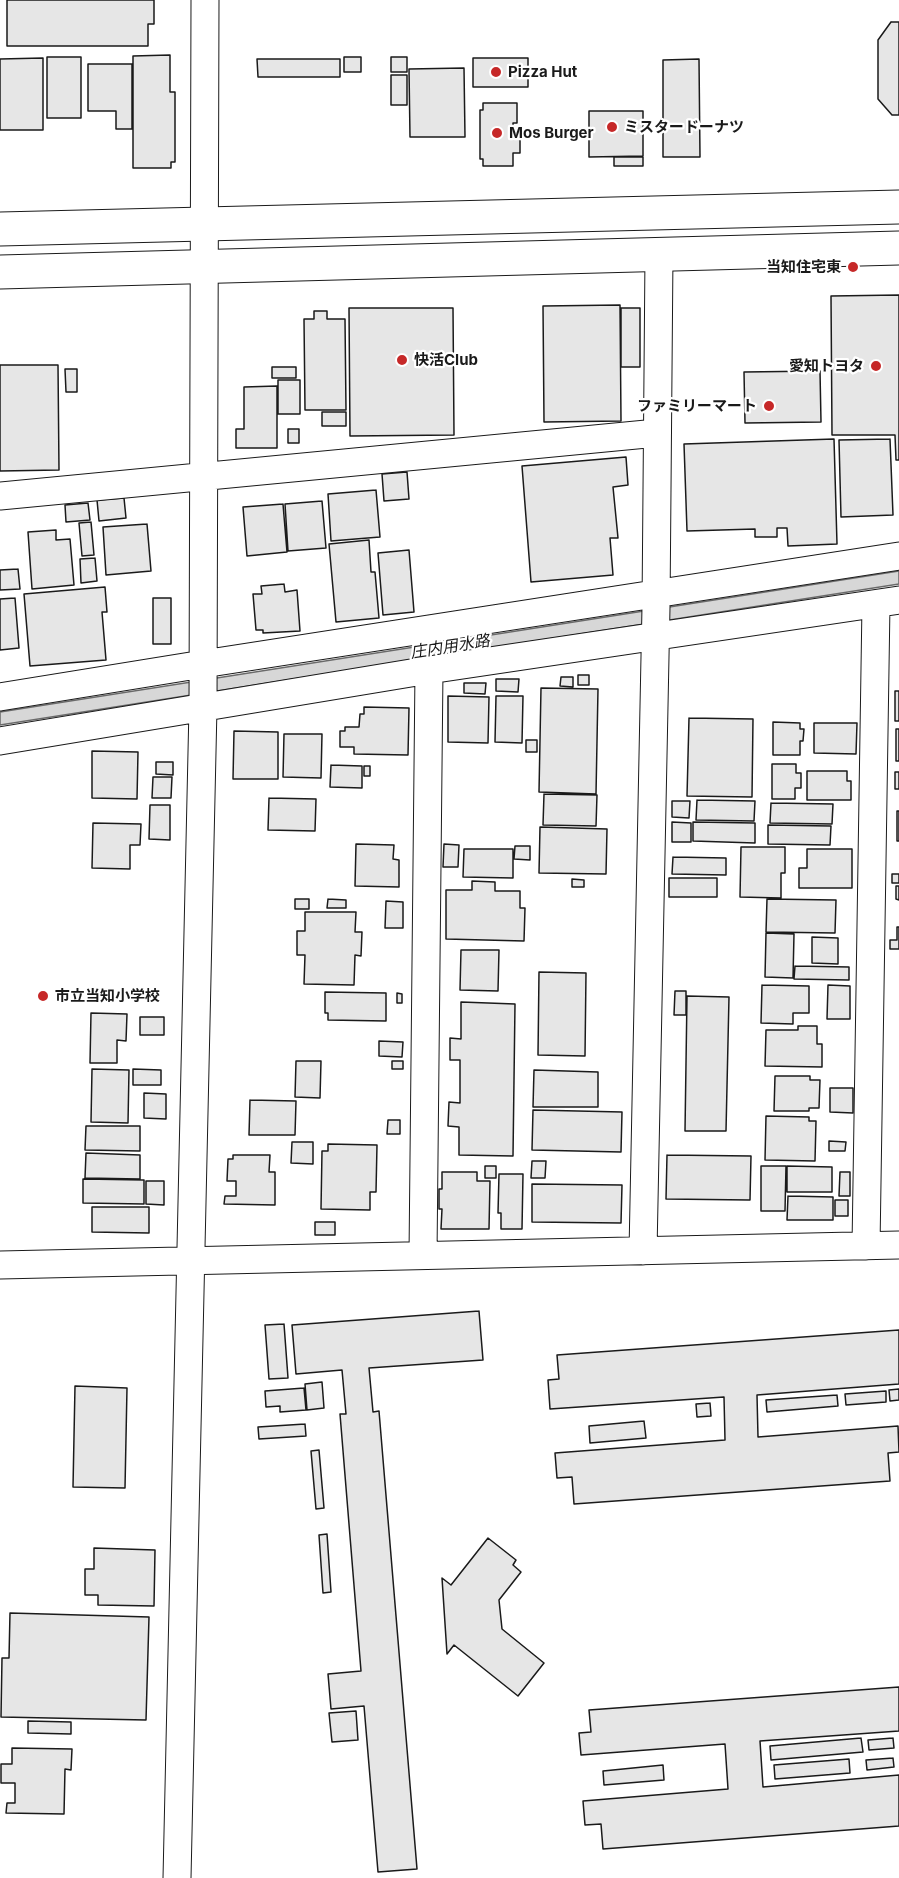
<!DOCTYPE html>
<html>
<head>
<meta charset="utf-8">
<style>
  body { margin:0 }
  canvas { display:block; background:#fff }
</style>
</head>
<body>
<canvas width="899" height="1878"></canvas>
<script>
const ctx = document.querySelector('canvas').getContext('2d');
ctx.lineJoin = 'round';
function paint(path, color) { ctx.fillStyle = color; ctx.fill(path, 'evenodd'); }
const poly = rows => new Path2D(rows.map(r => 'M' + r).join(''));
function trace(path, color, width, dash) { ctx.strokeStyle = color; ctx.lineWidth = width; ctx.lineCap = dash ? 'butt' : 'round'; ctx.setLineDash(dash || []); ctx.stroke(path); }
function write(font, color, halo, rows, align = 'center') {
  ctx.font = font + ' Inter,"Noto Sans JP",sans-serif'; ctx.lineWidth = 4.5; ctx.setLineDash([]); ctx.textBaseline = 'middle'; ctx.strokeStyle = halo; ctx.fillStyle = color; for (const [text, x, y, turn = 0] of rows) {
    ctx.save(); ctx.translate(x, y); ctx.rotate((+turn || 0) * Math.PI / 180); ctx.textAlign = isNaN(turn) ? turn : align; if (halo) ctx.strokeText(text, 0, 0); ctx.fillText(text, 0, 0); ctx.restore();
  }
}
const water = poly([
  [899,571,899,584,0,725,0,712,899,571]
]);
paint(water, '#d7d7d7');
trace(water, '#6a6a6a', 1.5);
const building = poly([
  [7,0,154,0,154,24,148,24,148,46,7,46,7,0],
  [891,22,899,22,899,115,892,115,878,99,878,40,891,22],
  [170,55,170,92,175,92,175,162,171,162,171,168,133,168,133,56,170,55],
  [47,57,81,57,81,118,47,118,47,57],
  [344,57,361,57,361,72,344,72,344,57],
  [391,57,407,57,407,72,391,72,391,57],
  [43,58,43,130,0,130,0,59,43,58],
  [473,58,528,58,528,87,473,87,473,58],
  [257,59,340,59,340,77,258,77,257,59],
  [699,59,700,157,663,157,663,60,699,59],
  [88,64,132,64,132,129,116,129,116,111,88,111,88,64],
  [464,68,465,137,410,137,409,69,464,68],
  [391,75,407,75,407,105,391,105,391,75],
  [483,103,517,103,517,123,513,123,513,136,520,136,520,153,513,153,513,166,483,166,483,159,480,159,480,110,483,110,483,103],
  [589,111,643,111,643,156,589,157,589,111],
  [614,157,643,157,643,166,614,166,614,157],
  [899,295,899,460,896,460,895,435,832,435,831,296,899,295],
  [620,305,621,421,544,422,543,306,620,305],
  [349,308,453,308,454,435,350,436,349,308],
  [621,308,640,308,640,367,621,367,621,308],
  [314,311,327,311,327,319,345,319,346,410,305,410,304,319,314,319,314,311],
  [0,365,58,365,59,470,0,471,0,365],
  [272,367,296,367,296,378,272,378,272,367],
  [65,369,77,369,77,392,66,392,65,369],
  [820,371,821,422,745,423,744,372,820,371],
  [278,380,300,380,300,414,278,414,278,380],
  [277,386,277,448,236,448,236,429,244,429,244,387,277,386],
  [322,412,346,412,346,426,322,426,322,412],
  [288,429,299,429,299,443,288,443,288,429],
  [834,439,837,544,788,546,787,528,777,528,777,537,755,537,755,529,687,531,684,444,834,439],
  [890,439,893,515,841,517,839,440,890,439],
  [626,457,628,485,613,487,618,538,610,538,613,575,531,582,522,466,626,457],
  [407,472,409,499,384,501,382,474,407,472],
  [376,490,380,537,331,541,328,494,376,490],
  [124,498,126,518,99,521,97,500,124,498],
  [322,501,326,548,288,551,285,504,322,501],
  [88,503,90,520,66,522,65,505,88,503],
  [283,504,287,552,247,556,243,507,283,504],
  [91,522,94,555,82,556,79,523,91,522],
  [147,524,151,571,106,575,103,527,147,524],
  [56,530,56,540,70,539,74,585,32,589,28,532,56,530],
  [369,540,371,572,375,572,379,618,336,622,329,544,369,540],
  [409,550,414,612,383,615,378,553,409,550],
  [95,558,97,581,81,583,80,559,95,558],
  [18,569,20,589,0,590,0,570,18,569],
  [284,584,285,592,297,590,300,631,263,633,263,630,256,630,253,594,262,594,261,586,284,584],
  [105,587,107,612,102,612,106,660,30,666,24,594,105,587],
  [15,598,19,648,0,650,0,599,15,598],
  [153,598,171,598,171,644,153,644,153,598],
  [578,675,589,675,589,685,578,685,578,675],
  [561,677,573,677,573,687,560,686,561,677],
  [496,679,519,679,518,692,496,691,496,679],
  [464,683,486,683,485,694,464,693,464,683],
  [541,688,598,689,596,794,539,792,541,688],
  [895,691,899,691,899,721,895,721,895,691],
  [448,696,489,697,488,743,448,742,448,696],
  [496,696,523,696,522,743,495,742,496,696],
  [364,707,409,708,408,755,354,754,354,747,340,747,340,731,345,731,345,727,359,727,360,714,364,714,364,707],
  [689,718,753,719,752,797,687,796,689,718],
  [773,722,800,723,800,729,804,729,803,741,800,741,800,755,773,755,773,722],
  [814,723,857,723,856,754,814,753,814,723],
  [896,729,899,729,899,761,896,761,896,729],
  [234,731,278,732,278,779,233,779,234,731],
  [284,734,322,734,321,778,283,777,284,734],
  [526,740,537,740,537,752,526,752,526,740],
  [92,751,138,752,137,799,92,798,92,751],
  [156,762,173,762,173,775,156,774,156,762],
  [772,764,796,764,796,773,801,773,801,788,795,788,795,799,772,799,772,764],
  [331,765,362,766,362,788,330,787,331,765],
  [364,766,370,766,370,776,364,776,364,766],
  [807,771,847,771,847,781,851,781,851,800,807,800,807,771],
  [895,772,899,772,899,789,895,789,895,772],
  [153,777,172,777,171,798,152,798,153,777],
  [544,794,597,795,596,826,543,825,544,794],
  [269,798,316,799,315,831,268,830,269,798],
  [697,800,755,801,754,821,696,820,697,800],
  [672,801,690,801,689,818,672,817,672,801],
  [771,803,833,804,832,824,770,823,771,803],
  [150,805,170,805,170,840,149,839,150,805],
  [897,811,899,811,899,841,897,841,897,811],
  [672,822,691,823,691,842,672,842,672,822],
  [693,822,755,823,755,843,693,841,693,822],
  [93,823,141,824,140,845,130,845,130,869,92,868,93,823],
  [768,825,831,826,830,845,768,844,768,825],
  [540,827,607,829,606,874,539,873,540,827],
  [356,844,394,845,393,859,399,860,399,887,355,886,356,844],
  [444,844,459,845,458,867,443,867,444,844],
  [515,846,530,846,530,860,514,859,515,846],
  [741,847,785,847,785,873,781,873,781,898,740,897,741,847],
  [464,849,513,849,513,878,463,877,464,849],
  [807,849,852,849,852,888,799,888,799,868,807,868,807,849],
  [673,857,726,858,726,875,672,874,673,857],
  [892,874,899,874,899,883,892,883,892,874],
  [669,878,717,878,717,897,669,897,669,878],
  [572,879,584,880,584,887,572,887,572,879],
  [472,881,495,882,495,891,520,891,520,908,525,908,524,941,446,939,446,890,472,890,472,881],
  [896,886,899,886,899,900,896,899,896,886],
  [295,899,309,899,309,909,295,909,295,899],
  [328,899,346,900,346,908,327,908,328,899],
  [767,899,836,900,835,933,766,932,767,899],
  [386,901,403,902,403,928,385,928,386,901],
  [305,912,356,912,355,932,362,932,361,956,355,955,354,985,304,984,305,955,297,955,297,931,305,931,305,912],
  [897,927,899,927,899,949,890,949,890,940,897,940,897,927],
  [766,933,794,934,793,978,765,977,766,933],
  [812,937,838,938,838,964,812,963,812,937],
  [461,950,499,950,498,991,460,990,461,950],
  [795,966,849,967,849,980,794,979,795,966],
  [539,972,586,973,585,1056,538,1055,539,972],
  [762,985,809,986,809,1013,793,1013,793,1024,761,1023,762,985],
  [828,985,850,986,850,1019,827,1019,828,985],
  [675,991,686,991,686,1015,674,1015,675,991],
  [325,992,386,993,386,1021,328,1020,328,1013,325,1013,325,992],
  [397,993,402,994,402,1003,397,1003,397,993],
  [687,996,729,997,726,1131,685,1131,687,996],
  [461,1002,515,1004,513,1156,459,1155,459,1127,448,1126,449,1102,460,1103,460,1060,450,1060,450,1038,461,1039,461,1002],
  [91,1013,127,1014,126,1041,117,1040,117,1063,90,1063,91,1013],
  [140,1017,164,1017,164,1035,140,1035,140,1017],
  [798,1026,817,1026,817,1044,822,1044,822,1067,765,1066,766,1030,798,1030,798,1026],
  [379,1041,403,1042,402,1057,379,1056,379,1041],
  [296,1061,321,1061,320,1098,295,1097,296,1061],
  [392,1061,403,1061,403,1069,392,1069,392,1061],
  [92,1069,129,1070,128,1123,91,1122,92,1069],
  [133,1069,161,1070,161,1085,133,1085,133,1069],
  [534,1070,598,1072,598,1107,533,1107,534,1070],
  [775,1076,810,1076,810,1080,820,1080,819,1108,809,1108,809,1111,774,1111,775,1076],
  [830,1088,853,1088,853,1113,830,1112,830,1088],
  [144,1093,166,1094,166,1119,144,1118,144,1093],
  [250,1100,296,1101,295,1135,249,1135,250,1100],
  [533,1110,622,1112,621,1152,532,1150,533,1110],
  [766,1116,809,1117,809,1121,816,1121,815,1161,765,1160,766,1116],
  [388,1120,400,1120,400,1134,387,1134,388,1120],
  [86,1126,140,1126,140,1151,85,1150,86,1126],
  [829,1141,846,1142,845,1151,829,1151,829,1141],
  [292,1142,313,1142,313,1164,291,1163,292,1142],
  [328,1144,377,1145,376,1192,370,1192,370,1210,321,1209,322,1151,328,1151,328,1144],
  [86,1153,140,1155,140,1179,85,1178,86,1153],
  [233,1155,270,1155,269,1172,275,1172,275,1205,224,1204,225,1196,236,1196,236,1181,227,1181,228,1159,233,1159,233,1155],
  [667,1155,751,1156,750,1200,666,1199,667,1155],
  [532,1161,546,1161,545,1178,531,1178,532,1161],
  [485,1166,496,1166,496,1178,485,1178,485,1166],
  [761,1166,786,1166,785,1211,761,1211,761,1166],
  [787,1166,832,1167,832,1192,787,1192,787,1166],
  [442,1172,477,1172,477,1181,490,1181,489,1229,441,1229,442,1209,439,1209,439,1189,442,1189,442,1172],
  [840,1172,850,1172,850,1196,839,1196,840,1172],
  [499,1174,523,1174,522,1229,501,1229,501,1213,498,1213,499,1174],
  [83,1179,144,1180,144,1204,83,1203,83,1179],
  [146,1181,164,1181,164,1205,146,1204,146,1181],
  [532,1184,622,1185,621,1223,532,1222,532,1184],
  [788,1196,833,1197,833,1220,787,1220,788,1196],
  [835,1200,848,1200,848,1216,835,1216,835,1200],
  [92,1207,149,1207,149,1233,92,1232,92,1207],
  [315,1222,335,1222,335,1235,315,1235,315,1222],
  [479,1311,483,1360,369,1368,373,1412,379,1411,417,1869,378,1872,364,1706,331,1709,328,1674,361,1671,340,1414,346,1414,342,1370,296,1374,292,1325,479,1311],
  [284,1324,288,1378,269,1379,265,1325,284,1324],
  [899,1330,899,1384,757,1395,758,1437,898,1426,899,1452,888,1453,890,1481,574,1504,572,1477,557,1478,555,1453,725,1440,724,1397,550,1409,548,1380,559,1379,557,1355,899,1330],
  [322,1382,324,1408,307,1410,305,1384,322,1382],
  [75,1386,127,1388,125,1488,73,1487,75,1386],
  [304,1388,306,1410,280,1412,280,1406,266,1407,265,1391,304,1388],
  [899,1389,899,1400,890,1401,889,1390,899,1389],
  [886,1391,886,1402,846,1405,845,1394,886,1391],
  [837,1395,838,1406,767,1412,766,1400,837,1395],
  [710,1403,711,1416,697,1417,696,1404,710,1403],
  [644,1421,646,1438,590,1443,589,1426,644,1421],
  [305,1424,306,1436,259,1439,258,1427,305,1424],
  [319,1450,324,1508,316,1509,311,1451,319,1450],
  [327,1534,331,1592,323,1593,319,1535,327,1534],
  [488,1538,516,1560,513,1565,521,1572,499,1600,502,1629,544,1663,518,1696,454,1645,447,1654,442,1578,451,1585,488,1538],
  [94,1548,155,1550,154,1606,98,1605,98,1595,85,1595,85,1569,94,1569,94,1548],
  [10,1613,149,1617,146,1720,1,1717,2,1658,9,1658,10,1613],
  [899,1687,899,1731,760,1741,763,1787,899,1775,899,1826,603,1849,601,1824,585,1825,583,1801,728,1789,725,1744,581,1755,579,1733,591,1732,589,1710,899,1687],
  [356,1711,358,1740,332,1742,329,1713,356,1711],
  [28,1721,71,1722,71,1734,28,1733,28,1721],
  [861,1738,863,1752,771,1760,770,1746,861,1738],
  [893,1738,894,1748,869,1750,868,1740,893,1738],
  [12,1748,72,1749,71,1770,65,1769,64,1814,6,1813,7,1803,15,1803,15,1783,1,1783,1,1764,12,1764,12,1748],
  [893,1758,894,1767,867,1770,866,1760,893,1758],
  [849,1759,850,1773,775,1779,774,1765,849,1759],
  [663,1765,664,1780,604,1785,603,1771,663,1765]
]);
paint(building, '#e6e6e6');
trace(building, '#1a1a1a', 1.5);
const minor = poly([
  [0,496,657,433],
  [0,697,203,664,899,556],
  [0,741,429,670,899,600],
  [866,1246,876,604],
  [643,1251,656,607,659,254],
  [423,1255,429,670],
  [0,1265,899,1245],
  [177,1878,203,707,205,0]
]);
const tertiary = poly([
  [0,229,899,207],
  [0,272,899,248]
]);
trace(minor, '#1a1a1a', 29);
trace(tertiary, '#1a1a1a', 35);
trace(minor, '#fff', 27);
trace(tertiary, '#fff', 33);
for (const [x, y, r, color] of [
  [496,72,6,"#c62828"],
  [612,127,6,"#c62828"],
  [497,133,6,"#c62828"],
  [853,267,6,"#c62828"],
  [402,360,6,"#c62828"],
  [876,366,6,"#c62828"],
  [769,406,6,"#c62828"],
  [43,996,6,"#c62828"]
]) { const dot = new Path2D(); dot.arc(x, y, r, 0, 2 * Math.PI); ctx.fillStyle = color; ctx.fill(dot); trace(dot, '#fff', 2); }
write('bold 15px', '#1a1a1a', '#fff', [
  ["Pizza Hut",508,72],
  ["ミスタードーナツ",624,127],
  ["Mos Burger",509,133],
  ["当知住宅東",841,267,"right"],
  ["快活Club",414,360],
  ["愛知トヨタ",864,366,"right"],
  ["ファミリーマート",757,406,"right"],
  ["市立当知小学校",55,996]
], 'left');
write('italic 16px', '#1a1a1a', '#fff', [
  ["庄内用水路",450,647,-9]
]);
</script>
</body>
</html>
